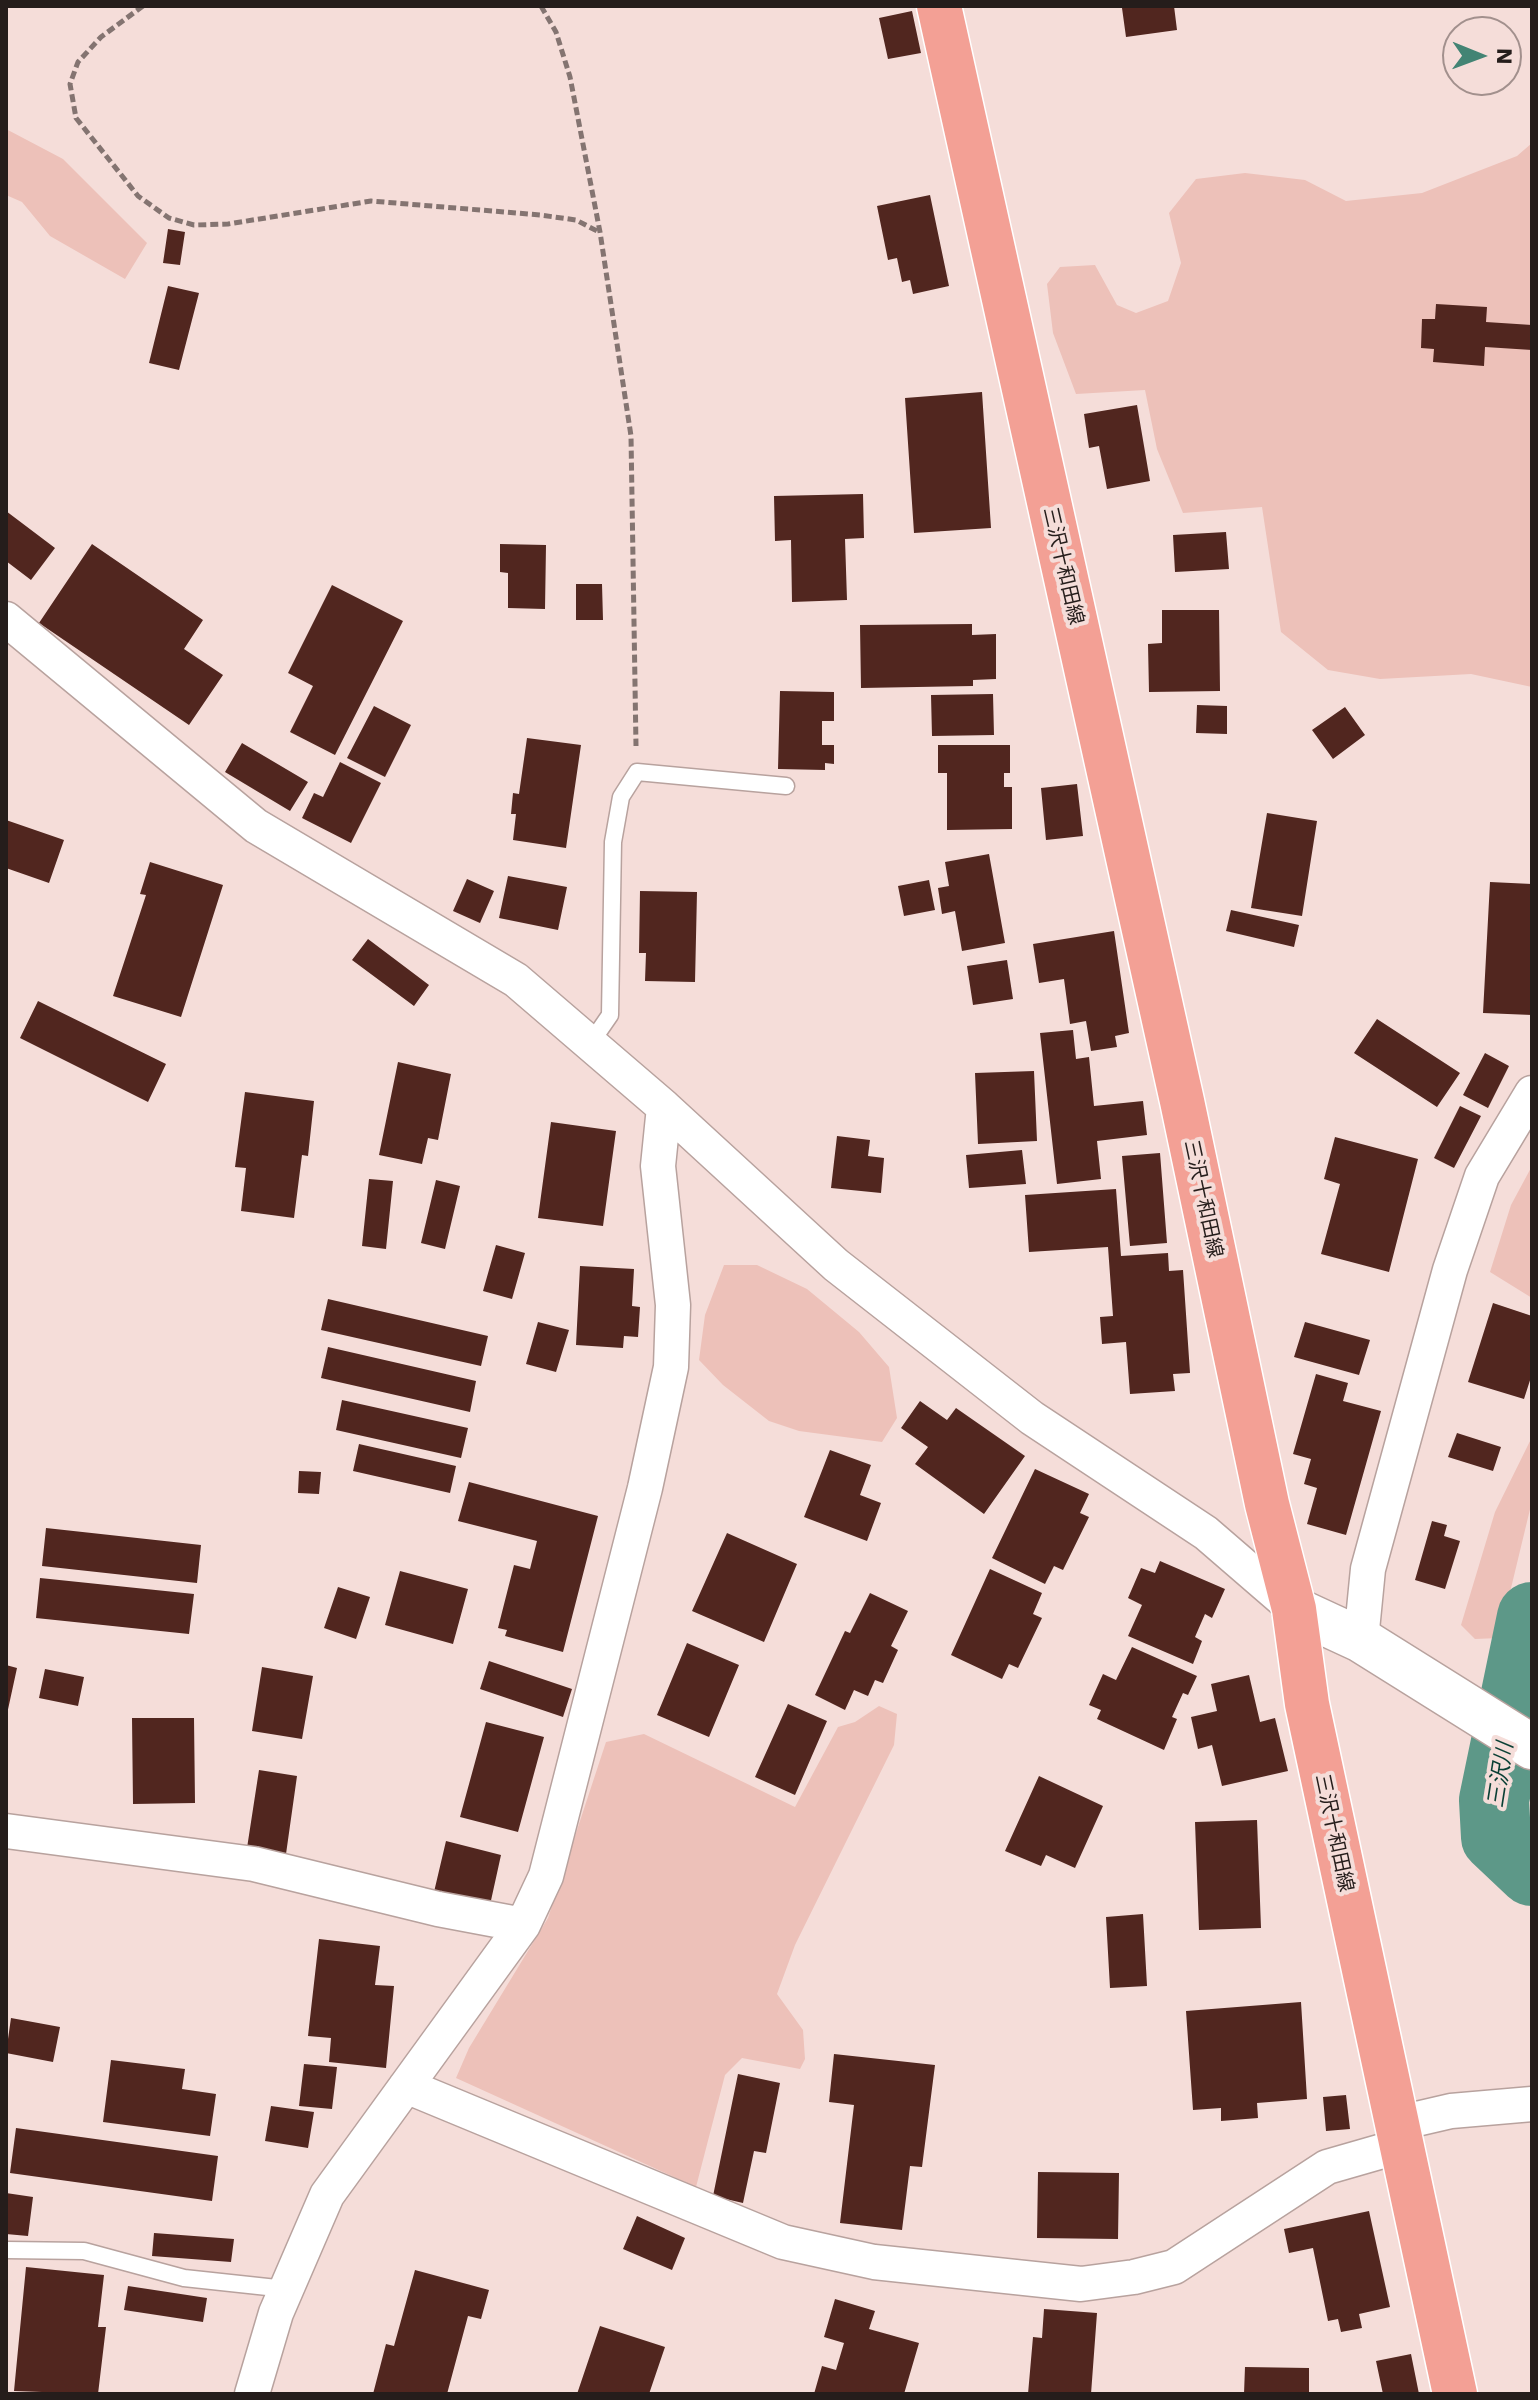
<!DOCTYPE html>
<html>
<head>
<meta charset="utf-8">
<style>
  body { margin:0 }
  #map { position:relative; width:1538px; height:2400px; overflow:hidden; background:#f5ddd9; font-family:"Work Sans",sans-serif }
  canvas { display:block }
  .frame { position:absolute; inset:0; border:8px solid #251d1b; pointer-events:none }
  .north { position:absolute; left:1442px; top:16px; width:80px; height:80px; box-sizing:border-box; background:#f5ddd9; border:2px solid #a2908d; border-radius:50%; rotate:91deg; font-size:22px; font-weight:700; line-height:32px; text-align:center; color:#251d1b }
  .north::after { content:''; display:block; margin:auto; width:28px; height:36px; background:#438474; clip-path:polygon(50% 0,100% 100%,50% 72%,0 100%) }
</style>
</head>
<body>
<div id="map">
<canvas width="1538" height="2400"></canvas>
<div class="frame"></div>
<div class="north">N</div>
</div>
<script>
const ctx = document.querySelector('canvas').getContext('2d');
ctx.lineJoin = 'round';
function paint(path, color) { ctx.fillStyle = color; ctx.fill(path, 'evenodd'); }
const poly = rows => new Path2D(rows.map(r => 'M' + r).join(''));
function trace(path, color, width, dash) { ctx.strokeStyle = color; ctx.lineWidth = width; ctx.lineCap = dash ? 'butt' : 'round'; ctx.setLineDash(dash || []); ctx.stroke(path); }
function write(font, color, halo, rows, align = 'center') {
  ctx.font = font + ' "Work Sans","Noto Sans JP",sans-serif'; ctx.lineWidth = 8; ctx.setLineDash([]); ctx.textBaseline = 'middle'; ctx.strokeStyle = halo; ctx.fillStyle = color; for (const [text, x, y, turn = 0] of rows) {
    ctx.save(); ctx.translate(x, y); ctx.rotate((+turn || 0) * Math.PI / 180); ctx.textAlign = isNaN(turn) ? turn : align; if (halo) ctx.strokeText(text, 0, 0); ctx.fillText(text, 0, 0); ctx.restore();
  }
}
paint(poly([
  [6,129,63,159,147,243,125,279,50,236,22,202,6,195],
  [1532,143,1532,687,1471,674,1380,679,1328,670,1281,632,1262,507,1183,513,1157,449,1145,390,1076,394,1053,333,1047,284,1060,267,1095,265,1117,305,1136,313,1168,301,1181,263,1169,213,1196,179,1245,173,1305,180,1346,201,1422,193,1517,156],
  [1532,1166,1532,1298,1490,1272,1511,1205],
  [724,1265,757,1265,807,1289,859,1332,889,1367,897,1418,882,1442,799,1431,769,1421,723,1385,699,1360,705,1315],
  [1532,1437,1532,1501,1499,1638,1475,1639,1461,1625,1495,1512],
  [879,1706,897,1714,894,1745,795,1945,777,1994,803,2030,805,2059,800,2069,742,2058,725,2075,696,2187,456,2078,469,2048,548,1918,606,1742,644,1734,795,1807,838,1727,855,1722]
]), '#edc1b9');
trace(poly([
  [1532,1617,1494,1800,1496,1837,1532,1871]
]), '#5d9888', 70);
paint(poly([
  [1138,6,1174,6,1177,30,1126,37,1122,8],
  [912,11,921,53,888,59,879,18],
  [930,195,949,286,913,294,910,280,902,282,897,258,888,260,877,206],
  [168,229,185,232,180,265,163,263],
  [168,286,199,293,179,370,149,363],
  [1436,304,1487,307,1486,322,1532,325,1532,350,1485,347,1484,366,1433,362,1434,349,1421,348,1422,319,1435,319],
  [982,392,991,528,914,533,905,398],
  [1137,405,1150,481,1107,489,1099,446,1089,448,1084,414],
  [863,494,864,538,845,539,847,600,792,602,791,540,775,541,774,496],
  [6,511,55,548,31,580,6,561],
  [1226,532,1229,569,1175,572,1173,535],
  [92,544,203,620,184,649,223,675,189,725,39,623],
  [500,544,546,545,545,609,508,608,508,573,500,572],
  [576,584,602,584,603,620,576,620],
  [332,585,403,621,335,755,290,732,313,686,288,673],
  [1162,610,1219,610,1220,691,1149,692,1148,644,1162,643],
  [972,624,972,635,996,634,996,679,973,680,973,686,861,688,860,625],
  [780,691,834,692,834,721,822,721,822,745,834,745,834,764,825,763,825,770,778,769],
  [993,694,994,735,932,736,931,695],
  [1197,705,1227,706,1227,734,1196,733],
  [374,706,411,725,385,777,347,758],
  [1345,707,1365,735,1333,759,1312,730],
  [527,738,581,745,566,848,513,840,516,814,511,814,513,793,519,794],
  [242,743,308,782,290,811,225,772],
  [938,745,1010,745,1010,773,1004,773,1004,787,1012,787,1012,829,947,830,947,773,938,773],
  [340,762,381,783,351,843,302,818,314,793,323,797],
  [1077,784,1083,836,1046,840,1041,788],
  [1267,813,1317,821,1302,916,1251,908],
  [6,820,64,840,49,883,6,868],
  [989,854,1005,943,962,951,955,911,942,914,938,888,949,886,945,862],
  [150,862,223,885,181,1017,113,996,146,895,140,894],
  [508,876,567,887,558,930,499,918],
  [467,879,494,891,480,923,453,911],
  [929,880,935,910,904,916,898,886],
  [1490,882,1532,884,1532,1015,1483,1013],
  [640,891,697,892,695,982,645,981,646,953,639,953],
  [1231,910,1299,925,1294,947,1226,931],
  [1114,931,1129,1033,1115,1036,1117,1047,1091,1051,1086,1021,1070,1024,1064,979,1039,983,1033,944],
  [368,939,429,985,414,1006,352,960],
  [1007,960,1013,999,973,1005,967,966],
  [38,1001,166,1064,148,1102,20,1038],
  [1377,1019,1460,1073,1437,1107,1354,1053],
  [1073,1030,1076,1059,1089,1057,1094,1106,1143,1101,1147,1135,1097,1141,1101,1179,1057,1184,1040,1033],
  [1485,1053,1509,1066,1488,1108,1463,1095],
  [398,1062,451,1074,438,1140,428,1138,422,1164,379,1155],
  [1034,1071,1037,1141,978,1144,975,1073],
  [245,1092,314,1101,308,1156,302,1155,294,1218,241,1211,246,1168,235,1167],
  [1460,1106,1481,1116,1454,1168,1434,1158],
  [551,1122,616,1131,603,1226,538,1218],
  [837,1136,870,1140,868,1156,884,1158,881,1193,831,1188],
  [1335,1137,1418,1159,1389,1272,1321,1254,1340,1184,1324,1179],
  [1022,1150,1026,1184,969,1188,966,1155],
  [1160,1153,1167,1243,1130,1246,1122,1156],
  [369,1179,393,1181,386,1249,362,1246],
  [436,1180,460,1186,445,1249,421,1243],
  [1116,1189,1121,1256,1168,1253,1169,1271,1183,1270,1190,1373,1173,1374,1175,1391,1130,1394,1126,1342,1102,1344,1100,1317,1113,1316,1108,1247,1029,1252,1025,1195],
  [496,1245,525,1253,512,1299,483,1291],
  [580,1266,634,1269,632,1306,640,1307,638,1337,624,1336,623,1348,576,1345],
  [328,1299,488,1336,481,1366,321,1330],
  [1493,1303,1532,1316,1532,1374,1524,1399,1468,1382],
  [538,1322,569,1330,556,1372,526,1364],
  [1305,1322,1370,1340,1359,1375,1294,1357],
  [328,1347,476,1381,470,1412,321,1378],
  [1316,1374,1348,1383,1343,1401,1381,1411,1346,1535,1307,1524,1317,1488,1304,1484,1311,1459,1293,1454],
  [342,1400,468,1428,461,1458,336,1430],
  [920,1401,947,1420,956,1408,1025,1456,984,1514,915,1464,928,1447,901,1428],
  [1457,1433,1501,1447,1493,1471,1448,1457],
  [359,1444,456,1466,450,1493,353,1471],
  [830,1450,871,1465,860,1495,881,1503,867,1541,804,1517],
  [1035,1469,1089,1494,1080,1513,1089,1517,1063,1570,1054,1566,1045,1584,992,1558],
  [299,1471,321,1472,319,1494,298,1493],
  [469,1482,598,1516,563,1652,505,1636,507,1630,498,1628,514,1565,530,1569,537,1541,458,1521],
  [1432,1521,1447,1525,1444,1536,1460,1541,1445,1589,1415,1580],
  [46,1528,201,1545,197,1583,42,1566],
  [727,1533,797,1564,764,1642,692,1611],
  [1160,1561,1225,1589,1212,1618,1205,1614,1195,1637,1202,1641,1193,1664,1128,1636,1142,1605,1128,1598,1141,1568,1155,1573],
  [990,1569,1042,1593,1033,1614,1042,1618,1018,1668,1009,1664,1002,1679,951,1655],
  [400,1571,468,1589,453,1644,385,1625],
  [40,1578,194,1594,189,1634,36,1618],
  [338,1587,370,1597,356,1639,324,1628],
  [870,1593,908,1611,891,1646,898,1650,883,1683,875,1680,868,1696,854,1690,845,1710,815,1695,845,1631,850,1633],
  [687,1643,739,1665,709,1737,657,1715],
  [1132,1647,1197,1676,1188,1695,1183,1693,1172,1717,1177,1719,1164,1750,1097,1719,1101,1710,1089,1705,1103,1674,1116,1680],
  [489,1661,572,1689,563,1717,480,1689],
  [6,1665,17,1668,7,1714,6,1714],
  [262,1667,313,1676,302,1739,252,1731],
  [45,1669,84,1677,78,1706,39,1698],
  [1249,1675,1260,1722,1275,1718,1288,1771,1222,1786,1212,1745,1198,1749,1191,1717,1217,1711,1211,1684],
  [788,1704,827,1721,795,1795,755,1777],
  [132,1718,194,1718,195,1803,133,1804],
  [486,1722,544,1737,518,1832,460,1817],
  [259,1770,297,1776,286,1854,247,1848],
  [1039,1776,1103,1806,1075,1868,1046,1855,1041,1866,1005,1851],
  [1257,1820,1261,1928,1199,1930,1195,1822],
  [446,1841,501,1855,490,1905,434,1892],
  [1143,1914,1147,1986,1110,1988,1106,1917],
  [319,1939,380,1946,375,1985,394,1986,386,2068,329,2062,331,2038,308,2036],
  [1301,2002,1307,2099,1257,2103,1258,2118,1221,2121,1221,2108,1193,2110,1186,2011],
  [11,2018,60,2027,53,2062,6,2053],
  [834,2054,935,2065,922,2167,910,2166,902,2230,840,2223,854,2105,829,2102],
  [111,2060,185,2069,182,2089,216,2094,210,2136,103,2122],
  [304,2064,337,2067,332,2109,299,2106],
  [738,2074,780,2083,766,2153,754,2151,743,2203,713,2196],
  [1346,2095,1350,2129,1326,2131,1323,2097],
  [271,2106,314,2112,308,2148,265,2141],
  [16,2128,218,2156,212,2201,10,2173],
  [1038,2172,1119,2173,1118,2239,1037,2238],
  [6,2193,33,2197,28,2236,6,2234],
  [1369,2211,1390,2307,1359,2314,1362,2328,1341,2332,1338,2319,1328,2321,1313,2248,1289,2253,1284,2229],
  [637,2216,685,2238,672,2270,623,2249],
  [154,2233,234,2239,231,2262,152,2256],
  [26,2267,104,2275,98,2327,106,2327,98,2394,14,2391],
  [415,2270,489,2290,481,2319,468,2316,447,2394,373,2394,386,2344,394,2346],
  [128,2286,207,2298,203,2322,124,2310],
  [835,2299,875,2311,869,2329,919,2343,904,2394,814,2394,822,2366,836,2370,844,2343,824,2337],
  [1044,2309,1097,2313,1091,2394,1028,2394,1033,2337,1042,2338],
  [600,2326,665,2347,649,2394,577,2394],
  [1411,2354,1419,2394,1383,2394,1376,2361],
  [1245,2367,1309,2368,1309,2394,1244,2394]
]), '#51261f');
const lane = poly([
  [590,1044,610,1015,613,842,621,797,637,772,786,786],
  [6,2250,84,2251,184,2278,286,2289]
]);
const street = poly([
  [6,619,256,826,516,980,664,1107,836,1265,1032,1418,1206,1533,1294,1609],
  [1361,1640,1368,1569,1450,1270,1482,1176,1532,1093],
  [6,1831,254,1864,438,1909,523,1925],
  [406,2086,783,2242,874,2262,1081,2284,1134,2277,1174,2267,1327,2167,1400,2146],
  [1395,2124,1451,2111,1532,2104],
  [252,2394,276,2313,327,2195,523,1925,546,1876,645,1488,671,1367,673,1305,658,1166,664,1107]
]);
const secondary = poly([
  [1294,1609,1361,1640,1532,1747]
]);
const primary = poly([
  [939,6,1182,1101,1267,1504,1294,1609,1307,1704,1455,2394]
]);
trace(lane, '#b8a29e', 19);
trace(street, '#b8a29e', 37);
trace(secondary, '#b8a29e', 47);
trace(primary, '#fff', 47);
trace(poly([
  [143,6,101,37,78,62,70,84,76,118,138,196,169,218,194,225,228,224,371,201,540,215,576,220,599,232],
  [541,6,556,32,570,77,600,232,631,436,636,746]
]), '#847471', 5, [8, 4]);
trace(lane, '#fff', 16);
trace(street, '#fff', 34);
trace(secondary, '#fff', 44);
trace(primary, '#f3a095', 44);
write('20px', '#251d1b', '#f5ddd9', [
  ["三沢十和田線",1063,566,77],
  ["三沢十和田線",1203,1199,78],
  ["三沢十和田線",1334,1833,78]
]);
write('italic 22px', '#093f34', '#f5ddd9', [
  ["三沢川",1501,1775,-81]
]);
</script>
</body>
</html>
